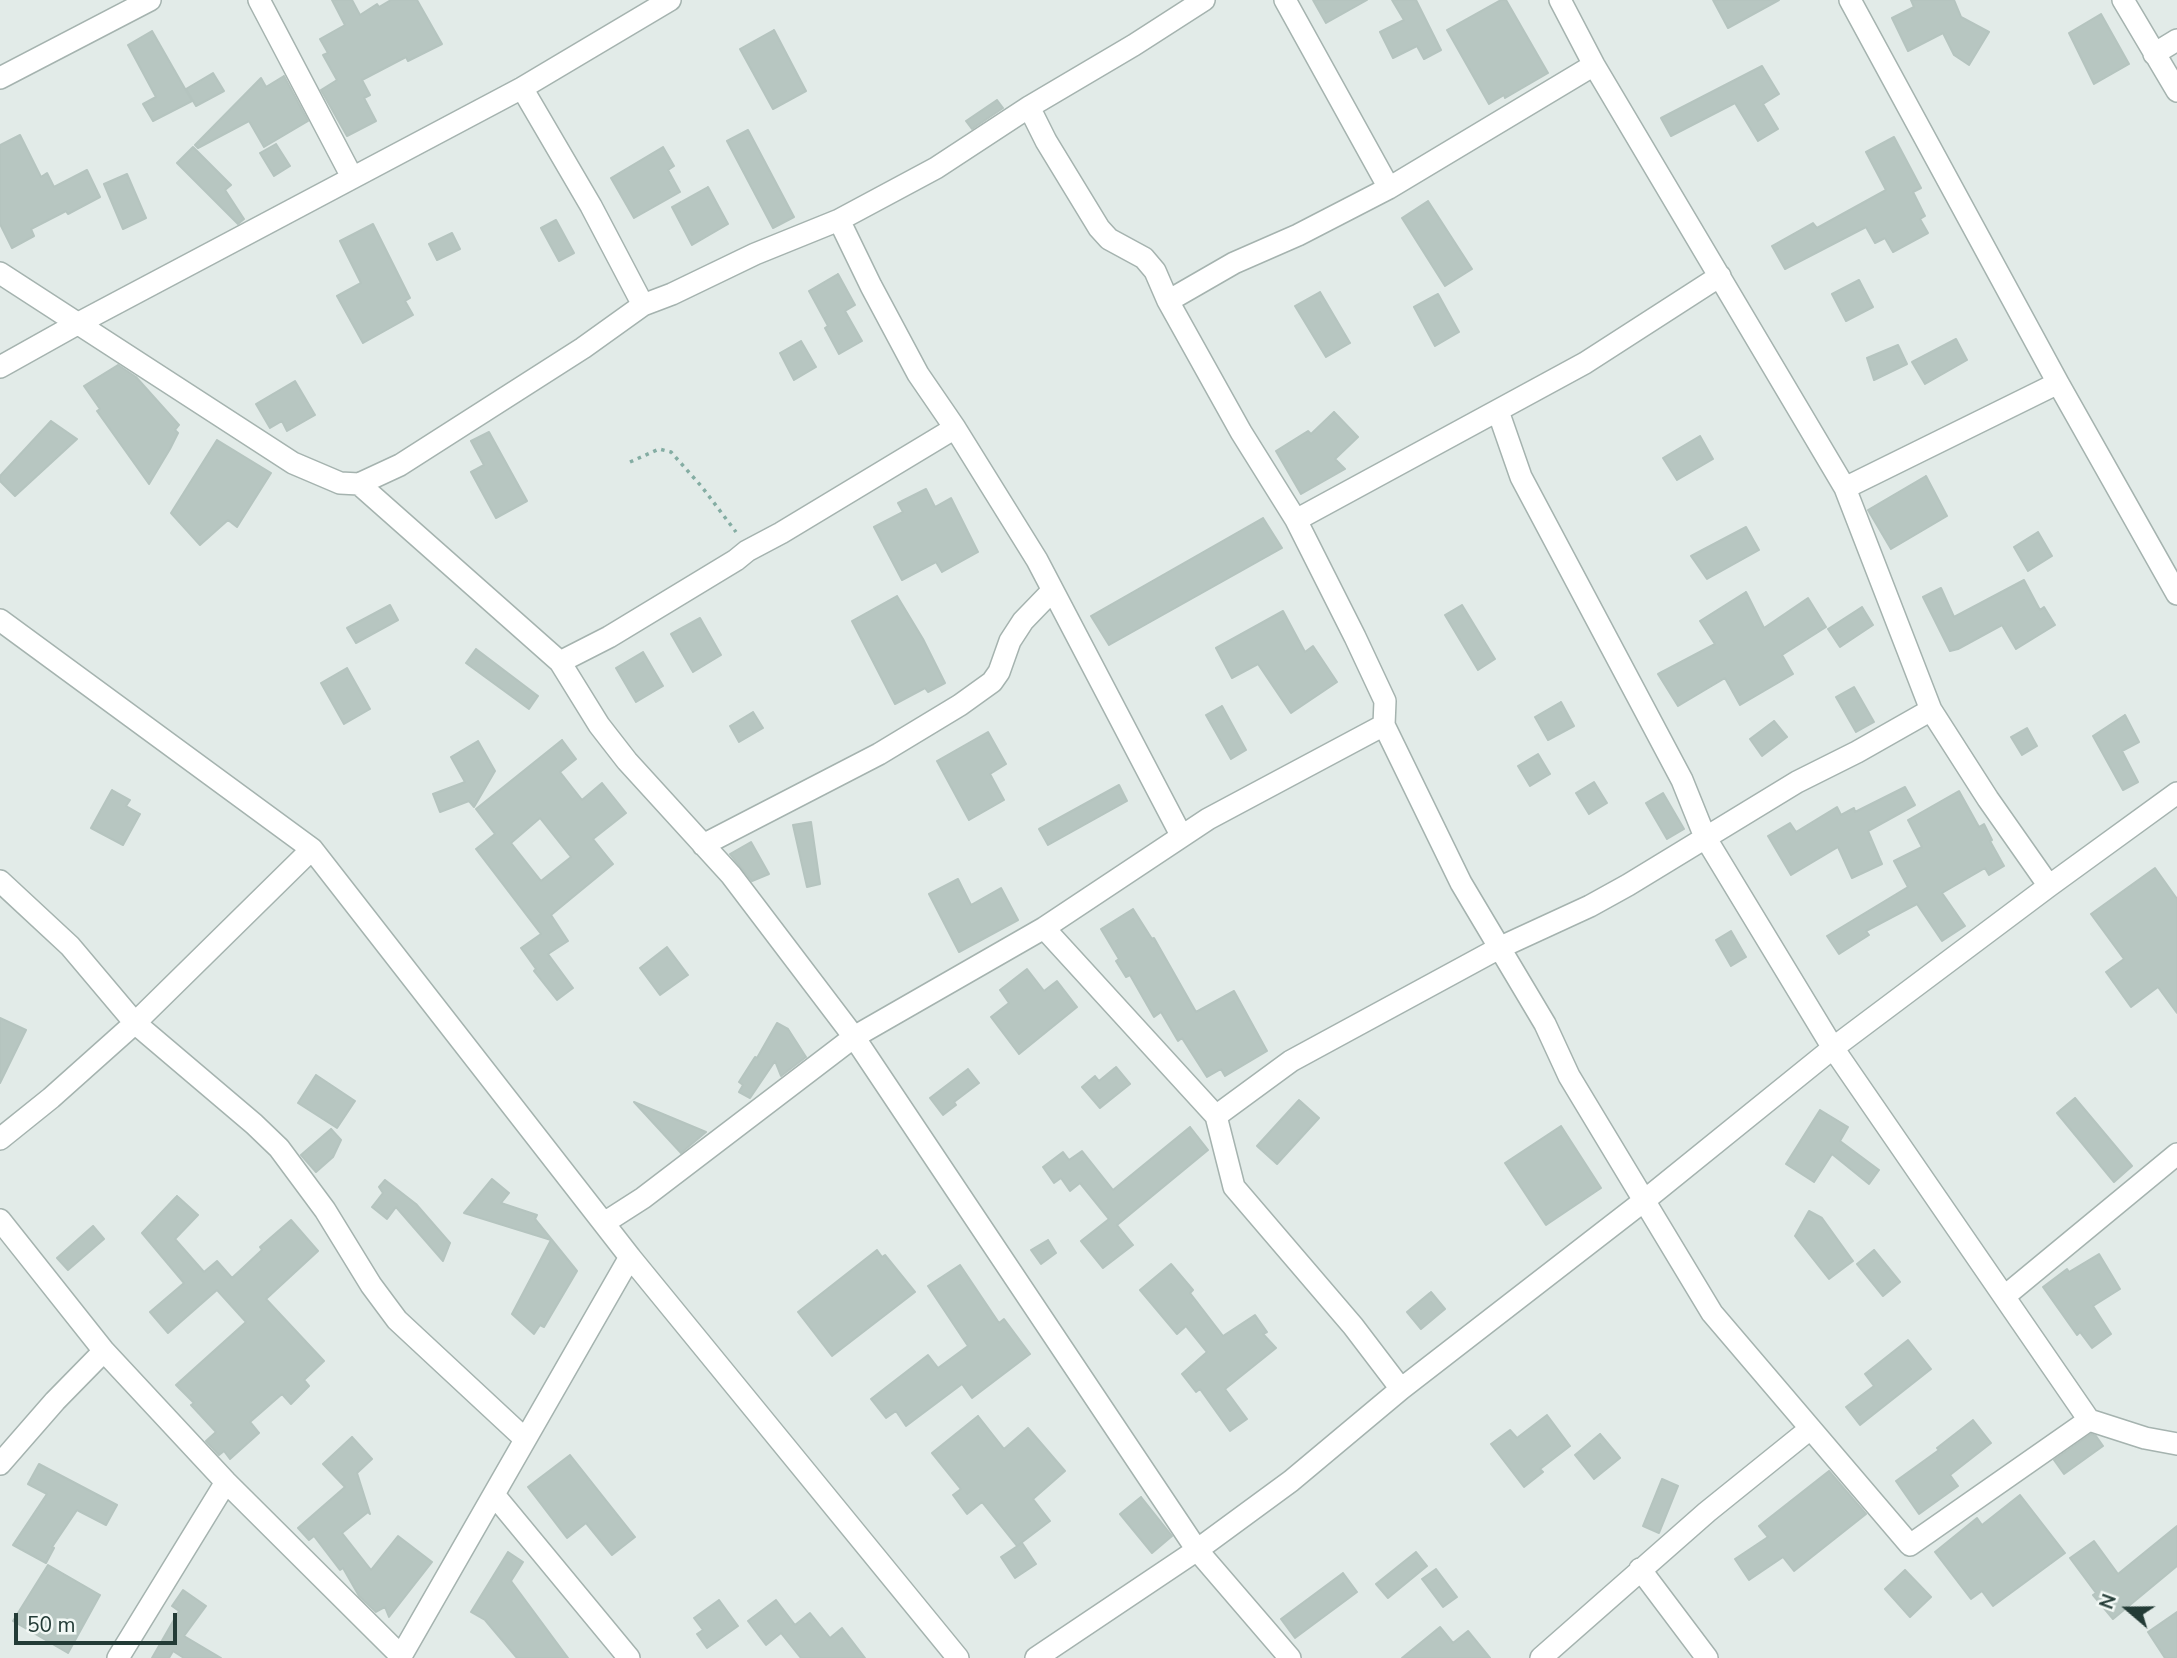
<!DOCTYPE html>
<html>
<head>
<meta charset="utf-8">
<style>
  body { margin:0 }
  #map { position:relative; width:2177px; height:1658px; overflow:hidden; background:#e2ebe8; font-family:"Nunito Sans",sans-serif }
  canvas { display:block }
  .north { position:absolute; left:2093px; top:1574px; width:70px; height:70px; -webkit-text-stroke:5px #f2f8f5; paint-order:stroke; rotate:290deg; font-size:19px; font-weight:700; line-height:28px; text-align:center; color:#233b36 }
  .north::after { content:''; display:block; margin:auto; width:24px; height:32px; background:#233b36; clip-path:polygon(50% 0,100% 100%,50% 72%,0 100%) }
  .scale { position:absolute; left:14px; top:1613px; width:163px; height:32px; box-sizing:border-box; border:4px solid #233b36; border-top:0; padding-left:9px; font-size:21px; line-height:24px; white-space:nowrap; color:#233b36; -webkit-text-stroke:5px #f2f8f5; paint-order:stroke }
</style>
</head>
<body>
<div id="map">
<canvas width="2177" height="1658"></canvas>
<div class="north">N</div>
<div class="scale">50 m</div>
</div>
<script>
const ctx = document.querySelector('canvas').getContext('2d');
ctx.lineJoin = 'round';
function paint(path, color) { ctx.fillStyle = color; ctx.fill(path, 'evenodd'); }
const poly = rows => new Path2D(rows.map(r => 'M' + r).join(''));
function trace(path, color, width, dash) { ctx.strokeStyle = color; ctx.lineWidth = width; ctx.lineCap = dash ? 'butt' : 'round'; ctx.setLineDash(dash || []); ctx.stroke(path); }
const building = poly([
  [332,0,352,0,360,15,377,4,379,7,391,0,417,0,442,44,408,61,406,57,362,80,370,95,364,98,376,121,347,136,321,90,337,80,323,55,328,53,320,39,345,25,332,0],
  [1313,0,1367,0,1326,23,1313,0],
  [1392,0,1416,0,1441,50,1424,59,1417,46,1393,58,1380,32,1404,20,1392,0],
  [1501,0,1506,0,1548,73,1505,98,1504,95,1489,104,1447,30,1501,0],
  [1713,0,1779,0,1728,28,1713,0],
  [1911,0,1954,0,1961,17,1989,32,1969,65,1954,55,1943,33,1908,51,1892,18,1914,7,1911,0],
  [2101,14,2129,64,2094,84,2069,33,2101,14],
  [774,30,806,91,773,109,740,49,774,30],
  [152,31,192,101,153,121,143,104,156,97,128,45,152,31],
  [1762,66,1779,94,1763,104,1778,129,1758,141,1735,103,1671,136,1661,118,1762,66],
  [213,73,224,91,196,106,186,89,213,73],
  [284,76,308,121,264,147,249,121,198,148,195,145,261,78,266,87,284,76],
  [997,100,1003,108,972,129,966,121,997,100],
  [748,130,794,217,773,228,727,141,748,130],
  [20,135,41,177,47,173,54,187,87,170,100,197,68,214,66,211,31,229,34,236,12,248,0,224,0,145,20,135],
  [1894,137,1921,188,1913,192,1925,216,1920,219,1928,233,1893,252,1885,238,1875,243,1866,227,1785,269,1772,246,1813,223,1817,228,1886,190,1866,152,1894,137],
  [276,144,290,166,274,176,260,153,276,144],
  [193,147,231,185,225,190,244,219,238,224,177,163,193,147],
  [663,147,674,166,668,170,680,192,634,218,611,178,663,147],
  [127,174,146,218,123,229,104,184,127,174],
  [708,187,728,224,692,245,672,207,708,187],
  [1428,201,1472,269,1445,286,1402,218,1428,201],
  [556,220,574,253,559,261,541,228,556,220],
  [373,224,410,298,405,301,413,315,363,343,337,296,361,283,340,241,373,224],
  [452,233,460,249,437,260,429,244,452,233],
  [838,274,855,305,845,311,862,341,839,354,825,328,828,326,809,291,838,274],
  [1859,280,1873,307,1846,321,1832,294,1859,280],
  [1320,292,1350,343,1326,357,1295,306,1320,292],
  [1438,294,1459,332,1435,346,1414,307,1438,294],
  [1956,339,1967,360,1925,384,1912,362,1956,339],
  [801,341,816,367,794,380,780,353,801,341],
  [1898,345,1907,364,1874,380,1867,358,1898,345],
  [118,365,136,377,179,425,175,430,178,433,170,449,149,484,97,411,100,409,84,386,118,365],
  [295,381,315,415,287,431,282,421,270,428,256,404,295,381],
  [1334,412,1358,437,1335,459,1345,469,1301,494,1276,451,1308,431,1311,434,1334,412],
  [51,421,77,439,15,496,0,481,0,476,51,421],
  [489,432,527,501,496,518,471,472,484,465,471,441,489,432],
  [1700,436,1713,459,1677,480,1663,458,1700,436],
  [217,440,271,473,237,527,228,520,200,545,171,513,217,440],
  [1926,476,1947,516,1891,549,1868,510,1926,476],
  [926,489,935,507,951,498,978,552,942,572,936,562,902,580,874,527,903,512,898,503,926,489],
  [1263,518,1282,548,1109,645,1091,616,1263,518],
  [1746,527,1759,550,1707,579,1691,556,1746,527],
  [2038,532,2052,556,2028,571,2014,547,2038,532],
  [2024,580,2040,610,2044,607,2055,625,2016,649,2002,625,1958,649,1950,651,1923,597,1941,588,1954,617,2024,580],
  [1746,592,1764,628,1808,598,1826,627,1782,655,1793,674,1740,705,1725,678,1678,706,1658,674,1715,644,1700,621,1746,592],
  [897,596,923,639,945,683,928,692,925,688,895,704,852,621,897,596],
  [390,605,398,620,356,643,347,628,390,605],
  [1462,605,1495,659,1478,670,1445,615,1462,605],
  [1862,607,1873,625,1840,647,1828,629,1862,607],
  [1283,611,1305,652,1313,646,1337,682,1291,713,1258,664,1232,678,1216,648,1283,611],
  [700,618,721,655,693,672,671,634,700,618],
  [476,649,538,696,529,709,466,663,476,649],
  [643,652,663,686,636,702,616,668,643,652],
  [347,668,370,709,344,724,321,683,347,668],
  [1854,687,1874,722,1856,732,1836,697,1854,687],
  [1561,702,1574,726,1548,740,1535,717,1561,702],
  [1222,706,1246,750,1231,759,1206,715,1222,706],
  [753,712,763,728,739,742,730,726,753,712],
  [2125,715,2139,742,2122,751,2138,782,2123,790,2093,736,2125,715],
  [1774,721,1787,737,1762,756,1750,739,1774,721],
  [2027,728,2037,746,2022,755,2011,737,2027,728],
  [988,732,1006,764,990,774,1004,800,969,820,937,761,988,732],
  [562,740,576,759,560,772,582,800,602,783,626,813,593,839,613,864,551,915,568,941,548,954,573,988,557,1000,534,971,536,969,521,948,541,934,476,849,495,834,476,809,562,740],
  [540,818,571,857,541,881,511,843,540,818],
  [478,741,495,771,474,807,469,801,440,812,433,794,465,782,451,757,478,741],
  [1538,754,1550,774,1530,786,1518,766,1538,754],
  [1594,782,1607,803,1589,814,1576,793,1594,782],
  [1119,785,1127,801,1048,845,1039,829,1119,785],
  [1905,787,1915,805,1868,831,1882,864,1852,878,1838,847,1791,875,1768,836,1790,823,1796,832,1837,807,1841,815,1854,808,1855,812,1905,787],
  [112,790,130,800,126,806,140,814,123,845,91,828,112,790],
  [1959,791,1979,827,1984,824,1992,840,1990,841,2004,866,1989,875,1985,868,1942,893,1965,926,1942,941,1917,904,1866,931,1869,935,1839,954,1827,936,1908,887,1894,861,1922,847,1908,820,1959,791],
  [1663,793,1684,829,1667,839,1646,803,1663,793],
  [811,822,820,884,807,887,793,825,811,822],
  [751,842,769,874,752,881,730,854,751,842],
  [2155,868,2177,899,2177,1013,2158,987,2131,1007,2106,972,2124,959,2091,914,2155,868],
  [958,879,971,905,1001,888,1018,920,959,952,929,894,958,879],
  [1133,909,1152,939,1154,938,1196,1012,1234,991,1267,1051,1225,1076,1221,1069,1207,1077,1182,1038,1178,1041,1161,1012,1154,1017,1130,975,1126,977,1116,961,1119,959,1101,929,1133,909],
  [1731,931,1746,957,1731,966,1716,940,1731,931],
  [667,947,688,975,660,995,640,968,667,947],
  [1027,969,1044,991,1057,981,1077,1007,1019,1054,991,1017,1009,1003,1000,990,1027,969],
  [0,1018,26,1030,0,1083,0,1018],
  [777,1023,788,1029,806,1057,781,1076,775,1061,750,1098,739,1092,743,1085,739,1082,755,1057,757,1058,777,1023],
  [1116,1067,1130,1084,1100,1108,1082,1087,1095,1076,1099,1081,1116,1067],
  [968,1069,979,1083,954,1102,956,1105,943,1115,930,1098,968,1069],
  [316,1075,355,1101,337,1128,298,1103,316,1075],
  [2075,1098,2132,1166,2114,1182,2057,1113,2075,1098],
  [1299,1100,1319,1118,1277,1164,1257,1146,1299,1100],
  [634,1102,706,1132,681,1153,634,1102],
  [1820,1110,1848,1127,1840,1141,1879,1170,1869,1184,1832,1154,1814,1182,1786,1164,1820,1110],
  [1561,1126,1601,1188,1546,1225,1505,1163,1561,1126],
  [1190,1127,1208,1150,1117,1225,1133,1245,1103,1268,1081,1241,1109,1219,1080,1183,1070,1191,1061,1178,1054,1183,1043,1167,1063,1152,1069,1160,1082,1151,1113,1190,1190,1127],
  [331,1129,341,1140,333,1157,316,1172,301,1155,331,1129],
  [492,1179,509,1193,501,1203,537,1215,535,1219,577,1271,544,1327,540,1325,534,1334,512,1314,551,1240,464,1213,492,1179],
  [385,1180,416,1204,450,1243,443,1261,396,1207,387,1219,372,1207,383,1193,379,1187,385,1180],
  [177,1196,198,1215,175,1239,204,1272,217,1261,232,1278,262,1250,260,1247,291,1220,318,1251,266,1299,324,1361,304,1380,309,1386,291,1404,282,1394,250,1422,259,1433,230,1459,224,1451,219,1455,206,1441,216,1432,191,1405,194,1403,176,1385,246,1322,217,1290,168,1333,150,1312,184,1283,142,1233,177,1196],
  [1809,1211,1822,1218,1853,1261,1829,1279,1795,1236,1809,1211],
  [93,1226,104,1239,68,1270,57,1258,93,1226],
  [1048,1240,1056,1253,1041,1264,1031,1250,1048,1240],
  [877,1250,882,1257,885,1255,915,1292,832,1356,798,1312,877,1250],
  [1874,1250,1900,1282,1883,1296,1857,1264,1874,1250],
  [2099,1254,2120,1289,2093,1306,2111,1334,2092,1348,2080,1332,2077,1335,2043,1287,2067,1269,2069,1272,2099,1254],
  [1171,1264,1193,1290,1190,1293,1223,1336,1255,1315,1267,1332,1263,1334,1276,1348,1225,1389,1247,1419,1230,1431,1200,1389,1196,1392,1182,1374,1207,1352,1186,1326,1177,1334,1140,1290,1171,1264],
  [960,1265,999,1323,1004,1319,1030,1354,972,1398,962,1384,906,1426,896,1411,886,1418,871,1399,928,1355,938,1368,968,1346,928,1286,960,1265],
  [1431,1292,1445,1309,1421,1329,1407,1312,1431,1292],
  [1908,1340,1931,1369,1860,1425,1846,1407,1874,1386,1865,1374,1908,1340],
  [1547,1415,1570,1446,1540,1469,1543,1472,1524,1487,1491,1444,1510,1430,1517,1438,1547,1415],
  [978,1416,1004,1449,1028,1428,1065,1471,1033,1499,1050,1521,1017,1546,982,1502,967,1514,953,1495,961,1489,932,1453,978,1416],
  [1973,1420,1991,1443,1950,1475,1958,1486,1919,1514,1896,1481,1939,1450,1937,1448,1973,1420],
  [1600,1434,1620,1458,1594,1479,1575,1455,1600,1434],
  [2091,1434,2096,1436,2103,1446,2064,1474,2054,1460,2091,1434],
  [352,1437,372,1459,357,1473,370,1514,368,1512,342,1533,371,1570,398,1536,432,1562,389,1617,385,1607,376,1612,359,1596,343,1568,340,1570,314,1536,309,1540,298,1528,345,1487,323,1464,352,1437],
  [570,1455,635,1537,612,1555,586,1523,567,1538,528,1487,570,1455],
  [39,1464,117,1505,106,1525,77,1510,52,1547,54,1548,46,1563,13,1545,47,1494,28,1484,39,1464],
  [1829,1471,1866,1514,1794,1571,1783,1557,1749,1580,1735,1559,1768,1537,1759,1526,1829,1471],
  [1662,1479,1678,1486,1659,1533,1643,1526,1662,1479],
  [2020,1495,2065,1553,1993,1606,1982,1591,1971,1599,1935,1552,1977,1518,1982,1525,2020,1495],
  [1141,1497,1172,1536,1152,1553,1120,1514,1141,1497],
  [2177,1526,2177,1566,2113,1619,2093,1595,2096,1593,2070,1558,2094,1541,2118,1574,2177,1526],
  [1022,1543,1036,1564,1015,1578,1001,1557,1022,1543],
  [508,1552,523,1562,511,1581,568,1658,517,1658,485,1620,471,1612,508,1552],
  [1416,1552,1427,1566,1388,1598,1376,1584,1416,1552],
  [48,1565,100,1595,68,1653,13,1621,48,1565],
  [1436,1569,1457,1597,1443,1607,1422,1579,1436,1569],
  [1905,1570,1931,1597,1910,1617,1885,1589,1905,1570],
  [1343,1573,1357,1592,1295,1638,1281,1619,1343,1573],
  [183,1590,206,1606,184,1636,221,1658,184,1658,173,1651,169,1658,152,1658,179,1611,172,1606,183,1590],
  [719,1600,738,1626,707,1648,697,1634,703,1630,694,1618,719,1600],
  [776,1600,795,1625,810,1613,830,1638,842,1628,865,1658,801,1658,781,1633,766,1645,748,1621,776,1600],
  [2177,1612,2177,1658,2165,1658,2148,1632,2177,1612],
  [1440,1627,1453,1643,1468,1631,1490,1658,1402,1658,1440,1627]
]);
paint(building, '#b7c6c1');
trace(building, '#b5c4bf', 2);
const minor = poly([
  [259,0,352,177],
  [1285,0,1389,188],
  [1560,0,1594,65,1845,488,1931,710,1988,799,2049,886],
  [1850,0,2058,383,2177,594],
  [2123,0,2177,91],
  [2154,54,2177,40],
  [1594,65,1389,188,1298,235,1234,263,1168,301,1241,432,1296,520,1355,637,1385,701,1384,725,1461,883,1545,1024,1569,1076,1712,1313,1910,1545,2089,1420],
  [0,78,150,0],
  [522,88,591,206,643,305,672,294,755,254,839,220,936,168,1029,107,1134,45,1204,0],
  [1029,107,1046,141,1099,228,1109,239,1144,258,1155,271,1168,301],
  [839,220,871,286,918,374,955,428,1037,560,1181,835],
  [0,273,293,463,340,483,359,484,400,465,583,348,643,305],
  [0,367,77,324,522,88,670,0],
  [1498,411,1521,477,1682,780,1705,837,1833,1048,2089,1420,2145,1438,2177,1444],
  [359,484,560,662,599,725,627,761,731,875,854,1037,1197,1550,1290,1658],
  [1845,488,2058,383],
  [1296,520,1585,363,1720,276],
  [0,620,312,849,630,1257,958,1658],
  [560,662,609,637,736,560,747,551,781,533,955,428],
  [703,845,879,754,960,705,992,682,999,672,1010,641,1023,621,1052,591],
  [0,881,70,946,135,1023,254,1124,279,1148,325,1210,371,1285,397,1320,525,1439],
  [1044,928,1216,1116,1234,1187,1353,1326,1401,1389],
  [1216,1116,1291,1061,1501,947,1590,906,1628,885,1797,782,1857,752,1931,710],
  [0,1139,51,1098,135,1023,312,849],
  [0,1220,104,1351,55,1401,0,1464],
  [604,1223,643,1198,854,1037,1044,928,1208,819,1384,725],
  [2005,1296,2177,1154],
  [104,1351,226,1482,401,1656],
  [495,1496,629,1658],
  [1640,1569,1707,1658],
  [118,1658,226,1482],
  [400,1658,630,1257],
  [1036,1658,1197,1550,1291,1481,1401,1389,1645,1200,1833,1048,2049,886,2177,793],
  [1541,1658,1707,1512,1810,1429]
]);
trace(minor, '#a5b3af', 24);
trace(poly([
  [630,462,659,449,671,452,702,487,736,532]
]), '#84ada3', 3.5, [3.5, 5]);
trace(minor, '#fff', 21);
</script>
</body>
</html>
